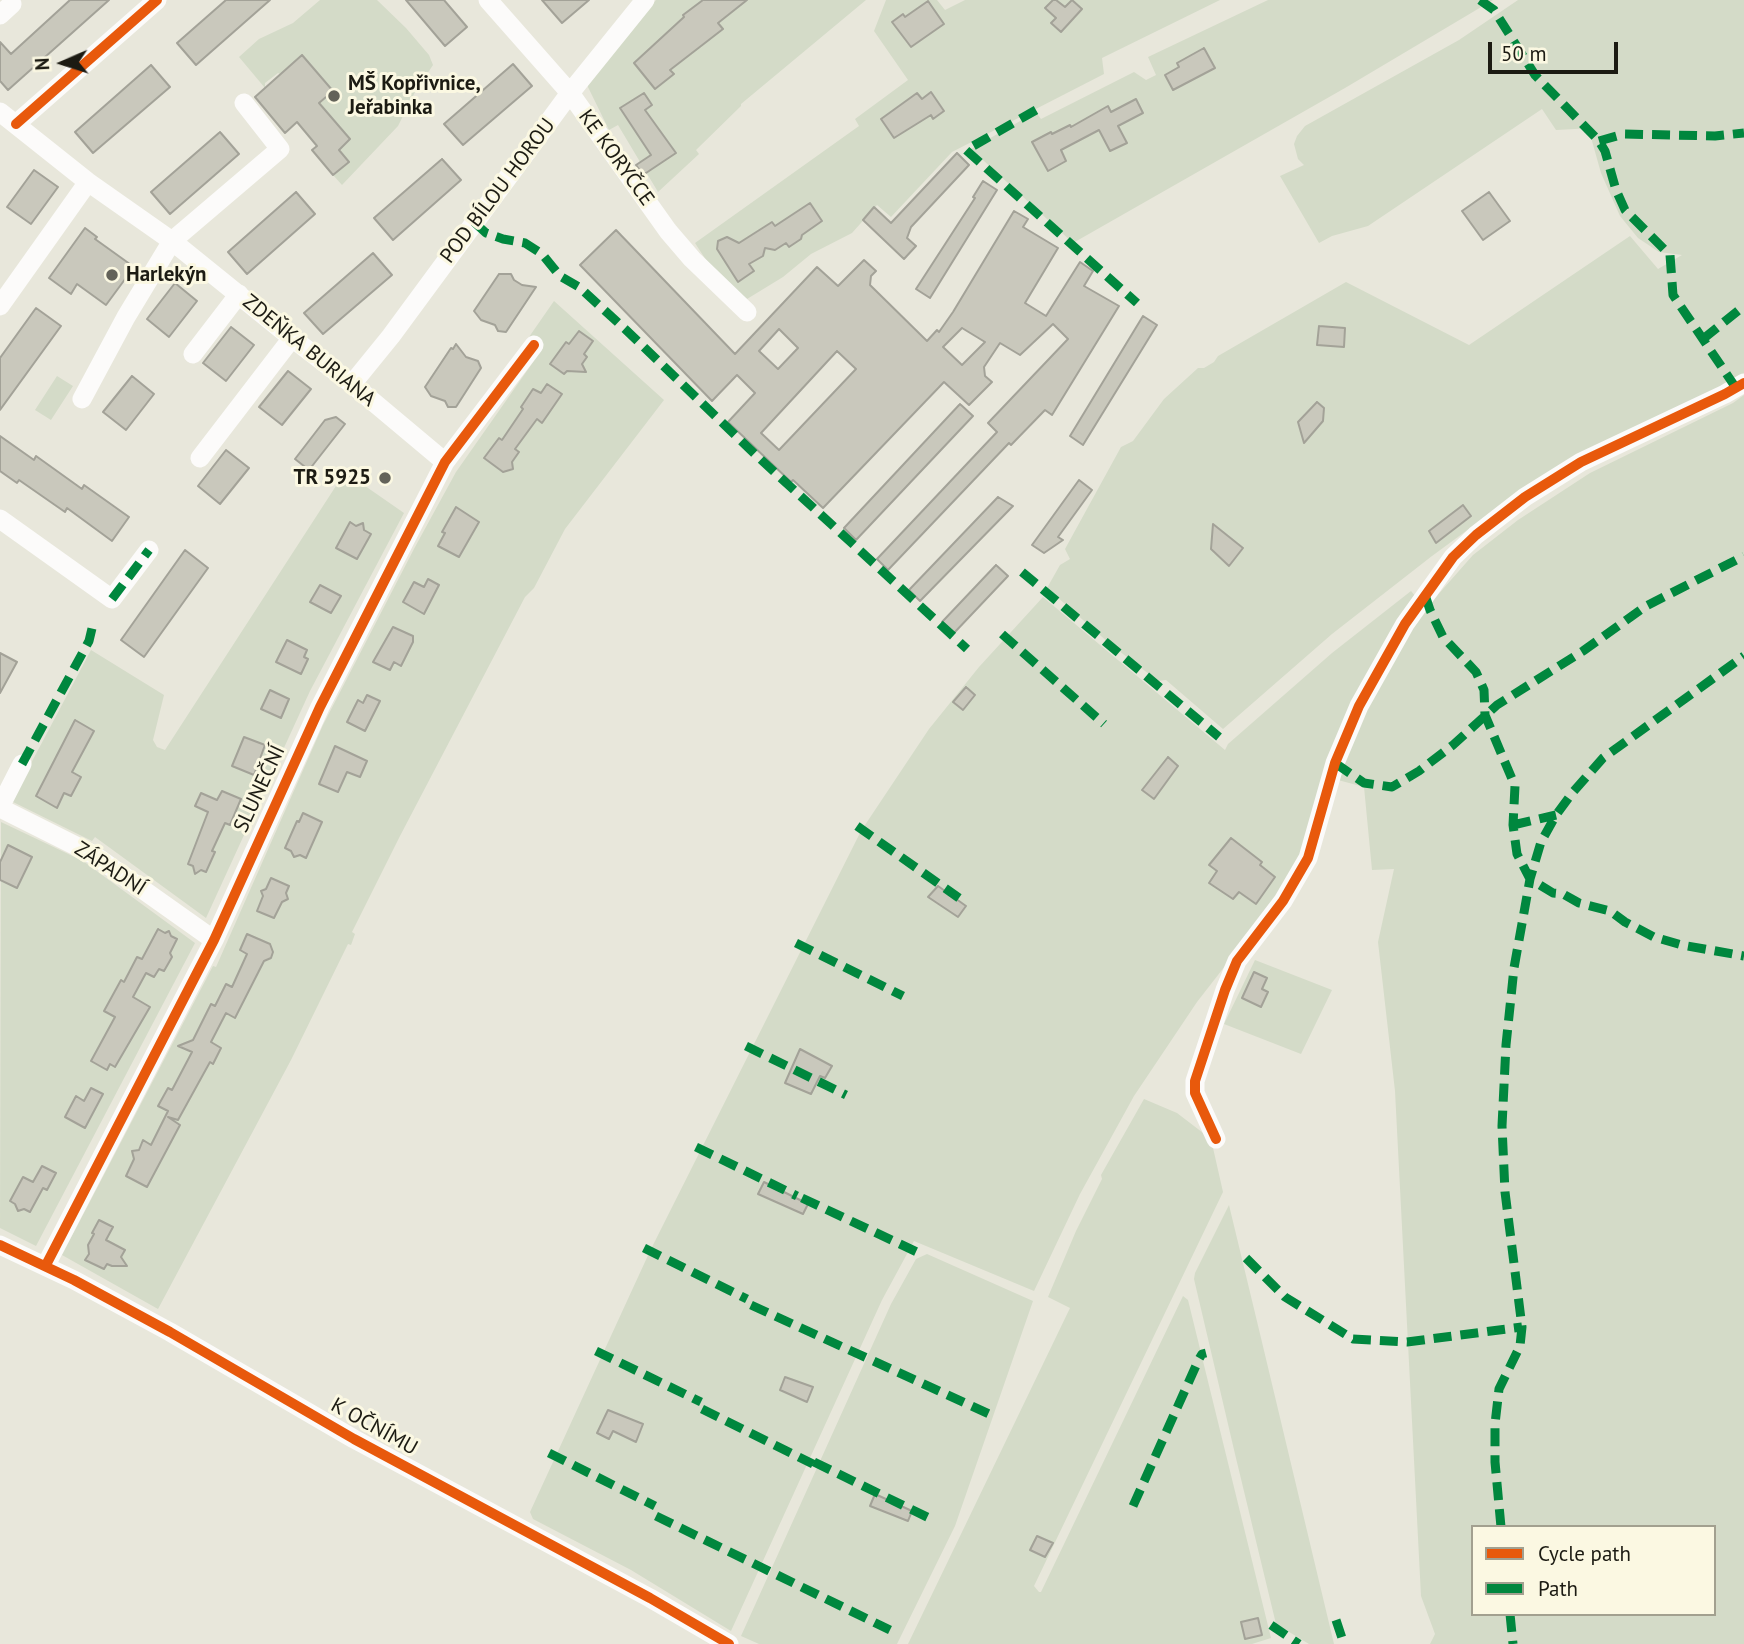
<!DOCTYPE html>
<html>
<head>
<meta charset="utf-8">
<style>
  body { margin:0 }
  #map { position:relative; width:1744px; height:1644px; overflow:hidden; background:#e8e7db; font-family:"PT Sans",sans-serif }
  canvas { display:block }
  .legend { position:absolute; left:1471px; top:1525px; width:245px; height:91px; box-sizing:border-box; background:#fbf8e2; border:2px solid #a2a08f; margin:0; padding:9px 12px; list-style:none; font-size:21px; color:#1c1b13 }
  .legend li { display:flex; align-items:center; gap:14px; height:35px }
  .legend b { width:35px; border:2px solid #a2a08f }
  .north { position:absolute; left:28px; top:28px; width:70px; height:70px; -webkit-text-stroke:5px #fbf8e2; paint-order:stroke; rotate:267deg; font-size:19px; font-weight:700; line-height:28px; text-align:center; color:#1c1b13 }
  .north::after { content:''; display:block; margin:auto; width:24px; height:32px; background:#1c1b13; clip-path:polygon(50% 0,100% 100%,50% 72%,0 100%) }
  .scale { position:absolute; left:1488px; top:42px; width:130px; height:32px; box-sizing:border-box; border:4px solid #1c1b13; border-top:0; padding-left:9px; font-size:21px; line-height:24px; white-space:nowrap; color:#1c1b13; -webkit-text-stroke:5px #fbf8e2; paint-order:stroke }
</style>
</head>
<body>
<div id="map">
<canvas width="1744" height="1644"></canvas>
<ul class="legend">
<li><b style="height:9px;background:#e8590c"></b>Cycle path</li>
<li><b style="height:9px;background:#00873e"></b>Path</li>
</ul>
<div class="north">N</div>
<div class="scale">50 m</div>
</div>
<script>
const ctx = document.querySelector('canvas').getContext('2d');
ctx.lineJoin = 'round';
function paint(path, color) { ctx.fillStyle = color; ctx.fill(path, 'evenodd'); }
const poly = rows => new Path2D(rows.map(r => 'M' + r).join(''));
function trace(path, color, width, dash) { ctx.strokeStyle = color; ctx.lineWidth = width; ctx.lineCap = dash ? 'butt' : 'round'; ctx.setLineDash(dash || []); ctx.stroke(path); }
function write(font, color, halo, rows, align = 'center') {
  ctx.font = font + ' "PT Sans",sans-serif'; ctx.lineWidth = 6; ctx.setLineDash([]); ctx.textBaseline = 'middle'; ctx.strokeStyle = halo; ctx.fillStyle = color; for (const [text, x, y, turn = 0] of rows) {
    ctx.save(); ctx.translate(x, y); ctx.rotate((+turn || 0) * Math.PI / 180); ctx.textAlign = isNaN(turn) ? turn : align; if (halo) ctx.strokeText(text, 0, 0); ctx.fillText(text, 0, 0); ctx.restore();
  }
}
paint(poly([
  [320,0,377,0,406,28,429,55,433,65,415,92,398,126,342,185,333,175,349,162,339,150,350,139,319,103,333,91,302,56,280,74,278,73,265,83,265,88,239,57,259,39,293,23],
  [656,0,866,0,741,104,741,106,696,150,699,154,658,192,618,125,609,130,587,85],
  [886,0,937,0,945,10,965,0,1220,0,1102,58,1104,74,952,152,891,217,877,205,852,233,811,254,783,277,747,299,742,297,706,260,695,243,859,126,855,119,908,80,874,31],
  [1268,0,1493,0,1345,88,1073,243,971,149,1036,112,1041,119,1134,72,1146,80,1156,75,1148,57],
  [1518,0,1744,0,1744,376,1526,487,1432,556,1332,634,1223,729,1166,680,1158,681,1110,644,1047,588,1060,565,1070,559,1065,549,1121,447,1133,441,1164,399,1198,368,1204,368,1214,362,1218,356,1346,282,1469,345,1630,236,1658,269,1682,255,1659,252,1638,238,1620,216,1601,173,1592,141,1593,128,1556,130,1542,109,1368,226,1332,236,1319,243,1280,176,1304,165,1298,159,1294,144,1297,136,1305,126,1459,40],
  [554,301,664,400,565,529,534,588,525,597,400,836,352,932,355,934,351,945,348,944,291,1060,158,1309,62,1255,213,966,216,967,323,725,415,547,456,472,543,348,529,337],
  [57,376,73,386,51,420,35,410],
  [1744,395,1744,1644,1430,1644,1435,1634,1421,1596,1395,1091,1378,942,1394,869,1372,870,1364,787,1338,780,1363,716,1401,647,1428,606,1473,555,1518,520,1590,473,1733,403],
  [1473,1527,1714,1527,1714,1614,1473,1614],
  [345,472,404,513,310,691,206,918,95,837,92,841,11,801,91,650,164,695,153,740,157,747,165,750],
  [1411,591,1416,597,1298,866,1267,912,1197,1002,1134,1096,1080,1194,1034,1291,914,1241,882,1300,731,1631,631,1570,533,1519,530,1512,650,1251,861,831,929,729,979,667,1043,597,1225,750,1228,744,1332,653],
  [1,822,83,861,195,943,36,1246,0,1228],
  [1255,960,1332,990,1301,1054,1224,1024],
  [1144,1099,1177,1113,1211,1139,1223,1192,1034,1586,1039,1592,1041,1592,1183,1296,1188,1300,1271,1638,1252,1644,908,1644,1070,1308,1048,1297,1076,1231,1102,1179,1101,1175],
  [1229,1205,1261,1338,1334,1644,1309,1644,1276,1624,1235,1454,1194,1279,1195,1273],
  [927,1254,1033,1301,955,1526,897,1644,759,1644,741,1636,891,1304,916,1259]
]), '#d4dbc8');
const building = poly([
  [70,0,109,0,8,90,0,81,0,42,11,54,70,0],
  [226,0,270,0,196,65,177,43,226,0],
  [406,0,444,0,467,27,445,46,406,0],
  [542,0,589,0,562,23,542,0],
  [703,0,747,0,718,23,723,29,670,70,674,74,655,89,634,63,684,17,683,15,703,0],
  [1053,0,1056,0,1065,7,1072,0,1082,9,1061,32,1051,23,1056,18,1045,8,1053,0],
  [928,1,944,24,911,47,892,22,903,14,905,17,928,1],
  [1204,48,1215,68,1173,90,1165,75,1179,67,1177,63,1204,48],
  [302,55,333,91,319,103,350,139,339,150,349,162,333,175,312,150,317,146,297,122,285,133,255,97,302,55],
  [513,64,532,86,463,145,444,124,513,64],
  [151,65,170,87,93,153,75,132,151,65],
  [931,92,944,111,933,119,931,115,894,138,881,119,917,93,922,99,931,92],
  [644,93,652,105,645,110,676,153,643,175,636,165,651,155,620,108,644,93],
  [1136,99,1143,113,1118,126,1127,143,1110,151,1099,130,1061,150,1066,161,1048,171,1032,142,1051,132,1052,134,1070,125,1071,127,1108,106,1111,112,1136,99],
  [220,132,239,154,170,214,151,192,220,132],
  [957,153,969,165,911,227,907,238,916,246,904,259,863,220,874,207,891,223,957,153],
  [442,159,461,180,393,240,374,218,442,159],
  [34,170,58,187,31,224,7,207,34,170],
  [983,181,997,190,930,298,916,289,975,198,973,197,983,181],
  [296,192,315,214,247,274,228,252,296,192],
  [1489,192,1510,221,1483,240,1462,211,1489,192],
  [810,203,822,221,802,235,801,239,789,247,786,243,775,250,765,248,763,256,749,264,754,271,738,282,717,249,718,241,727,237,739,243,772,222,775,226,810,203],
  [1014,211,1028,219,1023,227,1058,248,1025,303,1046,316,1080,262,1093,271,1084,286,1119,306,1052,415,1045,410,1011,445,1009,443,888,570,877,559,997,432,988,423,1068,339,1053,324,1020,355,1000,343,984,367,985,376,992,382,969,405,944,382,823,508,793,480,791,482,728,422,755,393,737,375,712,401,580,265,616,230,735,354,817,267,838,286,864,260,876,271,871,276,870,285,927,341,937,330,939,332,953,312,1014,211],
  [962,328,985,342,962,365,943,347,962,328],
  [779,329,798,348,778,369,759,351,779,329],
  [837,351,856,369,779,450,761,433,837,351],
  [85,228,97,237,95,239,134,267,106,305,77,284,71,294,49,278,85,228],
  [373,253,392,275,323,334,304,313,373,253],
  [499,274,511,274,514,280,522,285,536,287,506,332,498,331,495,325,481,320,474,311,499,274],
  [175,283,197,301,169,337,147,319,175,283],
  [36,308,61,326,0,410,0,358,36,308],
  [1143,316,1157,325,1083,445,1070,436,1143,316],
  [1319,326,1345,328,1344,347,1317,345,1319,326],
  [231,327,254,345,226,381,203,363,231,327],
  [579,331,593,341,584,354,587,357,582,364,586,372,567,371,564,374,550,364,566,342,569,344,579,331],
  [456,344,466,357,478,361,481,368,456,407,448,407,445,401,431,396,425,387,451,348,453,349,456,344],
  [288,371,311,389,282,425,259,407,288,371],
  [132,376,154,394,126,430,103,412,132,376],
  [547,384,562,394,542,423,537,419,515,449,519,452,512,462,513,469,503,472,484,458,499,438,502,440,523,409,521,407,533,389,541,393,547,384],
  [1317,402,1324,408,1323,421,1304,443,1298,422,1317,402],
  [960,404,973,416,856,540,844,528,960,404],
  [336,417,345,424,309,470,295,459,325,420,336,417],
  [0,436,34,460,36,456,82,489,84,485,129,517,112,541,67,508,65,512,19,480,17,483,0,471,0,436],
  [226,450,249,468,220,504,198,486,226,450],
  [1079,480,1092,490,1058,537,1063,540,1044,553,1032,545,1079,480],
  [998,497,1013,506,920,601,909,590,998,497],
  [1463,505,1471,516,1436,543,1429,531,1463,505],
  [456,507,479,522,459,557,438,546,445,533,442,532,456,507],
  [350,522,356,526,363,523,364,530,371,534,357,559,336,548,350,522],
  [1213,524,1243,548,1229,566,1211,549,1213,524],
  [185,550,208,568,144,657,121,640,185,550],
  [996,565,1008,576,954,633,942,622,996,565],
  [428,579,439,585,424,614,403,602,414,582,424,587,428,579],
  [320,585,341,596,331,613,310,602,320,585],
  [393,627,413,636,413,642,401,666,394,662,390,670,373,662,393,627],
  [287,640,307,650,304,657,308,659,301,674,276,662,287,640],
  [0,653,17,662,0,693,0,653],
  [966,687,975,695,963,710,953,702,966,687],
  [270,690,289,699,281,718,261,709,270,690],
  [367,695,380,701,365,731,347,722,358,700,363,703,367,695],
  [75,720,94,731,72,772,81,777,71,796,64,793,57,808,36,796,75,720],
  [244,737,265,745,254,775,232,766,244,737],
  [335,746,367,761,360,777,347,772,338,792,319,784,335,746],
  [1168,757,1178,766,1154,799,1142,790,1168,757],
  [222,791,241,799,230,825,225,823,212,851,215,852,206,872,201,870,195,874,193,866,188,864,208,812,195,806,201,793,217,800,222,791],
  [303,813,322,822,306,858,300,855,294,857,291,851,285,848,297,821,299,822,303,813],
  [1231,838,1262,862,1260,865,1275,877,1256,904,1239,892,1233,899,1209,883,1217,871,1209,865,1231,838],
  [8,845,32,857,17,888,0,880,0,862,8,845],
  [271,878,289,886,286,893,288,899,282,902,274,918,257,911,263,896,261,891,266,889,271,878],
  [938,886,966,906,958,917,928,897,938,886],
  [158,929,165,933,169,931,171,936,177,939,170,953,172,957,164,971,159,969,154,977,146,973,133,997,150,1007,115,1067,110,1064,107,1070,91,1061,115,1017,104,1011,121,980,124,982,137,957,142,959,158,929],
  [247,934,270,944,273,952,271,958,264,961,235,1018,226,1013,211,1042,221,1048,213,1064,210,1062,178,1120,168,1117,180,1125,147,1187,126,1176,134,1159,132,1151,139,1150,143,1140,151,1145,168,1111,158,1106,168,1088,172,1090,192,1052,178,1046,193,1040,211,1004,215,1006,226,984,232,987,247,954,240,950,247,934],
  [1254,972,1267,978,1262,989,1268,992,1261,1007,1242,998,1254,972],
  [800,1049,832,1066,825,1078,820,1076,811,1094,785,1083,800,1049],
  [91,1088,103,1094,85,1128,65,1117,76,1096,84,1101,91,1088],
  [42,1166,56,1173,47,1190,43,1188,30,1212,24,1209,18,1211,15,1204,10,1201,23,1177,33,1182,42,1166],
  [764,1182,808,1204,803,1214,758,1194,764,1182],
  [99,1220,113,1227,106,1240,125,1250,121,1257,127,1266,112,1266,107,1264,104,1269,85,1260,89,1254,88,1245,94,1234,92,1233,99,1220],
  [785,1377,813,1387,807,1402,780,1390,785,1377],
  [608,1410,643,1424,636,1442,613,1431,609,1439,597,1433,608,1410],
  [875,1494,912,1511,908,1521,870,1506,875,1494],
  [1037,1536,1053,1543,1045,1557,1030,1550,1037,1536],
  [1258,1618,1262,1635,1245,1639,1241,1622,1258,1618]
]);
paint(building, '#c9c8bc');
trace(building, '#a3a298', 2);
trace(poly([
  [488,0,570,93,668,231,692,259,747,312],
  [0,15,12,4],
  [0,112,88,182,172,241,292,338,352,384,445,462],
  [16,124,157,0],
  [0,306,88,182],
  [193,354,239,294],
  [352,384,391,336,570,93,645,0],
  [82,399,126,317,172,241,280,149,244,103],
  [200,458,292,338],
  [0,519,112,599,149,550],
  [0,807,22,764],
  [0,808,94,855,214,940],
  [1216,1139,1195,1093,1195,1081,1225,990,1237,961,1283,901,1308,858,1335,763,1346,737,1359,706,1405,624,1453,557,1476,535,1525,497,1581,462,1725,394,1744,383],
  [0,1245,74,1280,170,1332,354,1439,650,1598,729,1644],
  [46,1265,214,940,320,707,445,462,534,345]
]), '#fcfbfa', 19);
trace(poly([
  [1480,0,1494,10,1535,75,1599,141,1605,151,1616,190,1625,210,1670,255,1673,295,1736,388],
  [1036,110,966,150,1137,303],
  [1599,141,1624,134,1715,136,1744,133],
  [474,222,486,233,503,239,525,243,542,254,560,276,579,287,625,329,757,456,967,649],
  [1703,339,1744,306],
  [1022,572,1219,737],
  [1425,595,1430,610,1443,637,1476,672,1484,690,1485,715,1515,786,1513,825,1517,854,1530,879,1553,893,1563,894,1579,903,1610,911,1625,922,1654,937,1682,945,1744,956],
  [112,599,149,550],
  [1002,634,1104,724],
  [1335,763,1364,783,1392,787,1419,771,1453,745,1497,705,1583,651,1646,606,1744,556],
  [22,764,89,641,93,624],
  [1513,825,1556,815],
  [857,826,959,898],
  [796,943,903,996],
  [746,1046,846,1095],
  [696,1147,797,1196],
  [802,1198,917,1252],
  [644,1248,747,1299],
  [1246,1258,1285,1297,1353,1339,1407,1342,1522,1327],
  [751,1305,989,1414],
  [596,1351,701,1402],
  [702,1409,813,1464],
  [549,1453,655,1506],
  [814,1462,929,1518],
  [1133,1506,1199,1359,1202,1354,1206,1353],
  [656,1516,890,1630],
  [1501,1527,1495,1462,1495,1424,1499,1389,1520,1346,1522,1327,1505,1192,1502,1126,1506,1045,1514,968,1530,879,1541,842,1556,815,1573,792,1603,758,1744,656],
  [1510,1614,1513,1644],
  [1336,1620,1344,1644],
  [1271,1625,1299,1644]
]), '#00873e', 9, [18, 9]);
trace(poly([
  [16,124,157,0],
  [1216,1139,1195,1093,1195,1081,1225,990,1237,961,1283,901,1308,858,1335,763,1346,737,1359,706,1405,624,1453,557,1476,535,1525,497,1581,462,1725,394,1744,383],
  [0,1245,74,1280,170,1332,354,1439,650,1598,729,1644],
  [46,1265,214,940,320,707,445,462,534,345]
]), '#e8590c', 10);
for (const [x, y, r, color] of [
  [334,96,7,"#636259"],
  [112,275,7,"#636259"],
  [385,478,7,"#636259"]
]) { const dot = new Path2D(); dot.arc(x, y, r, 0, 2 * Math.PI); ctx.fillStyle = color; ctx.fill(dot); trace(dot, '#fbf8e2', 2.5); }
write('bold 21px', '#1c1b13', '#fbf8e2', [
  ["MŠ Kopřivnice,",348,84],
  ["Jeřabinka",348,108],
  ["Harlekýn",126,275],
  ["TR 5925",371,478,"right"]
], 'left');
write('21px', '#1c1b13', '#fbf8e2', [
  ["KE KORYČCE",616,158,54],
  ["POD BÍLOU HOROU",498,191,-53],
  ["ZDEŇKA BURIANA",309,351,39],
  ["SLUNEČNÍ",260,789,-65],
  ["ZÁPADNÍ",110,869,33],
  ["K OČNÍMU",374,1427,29]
]);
</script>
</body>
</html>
